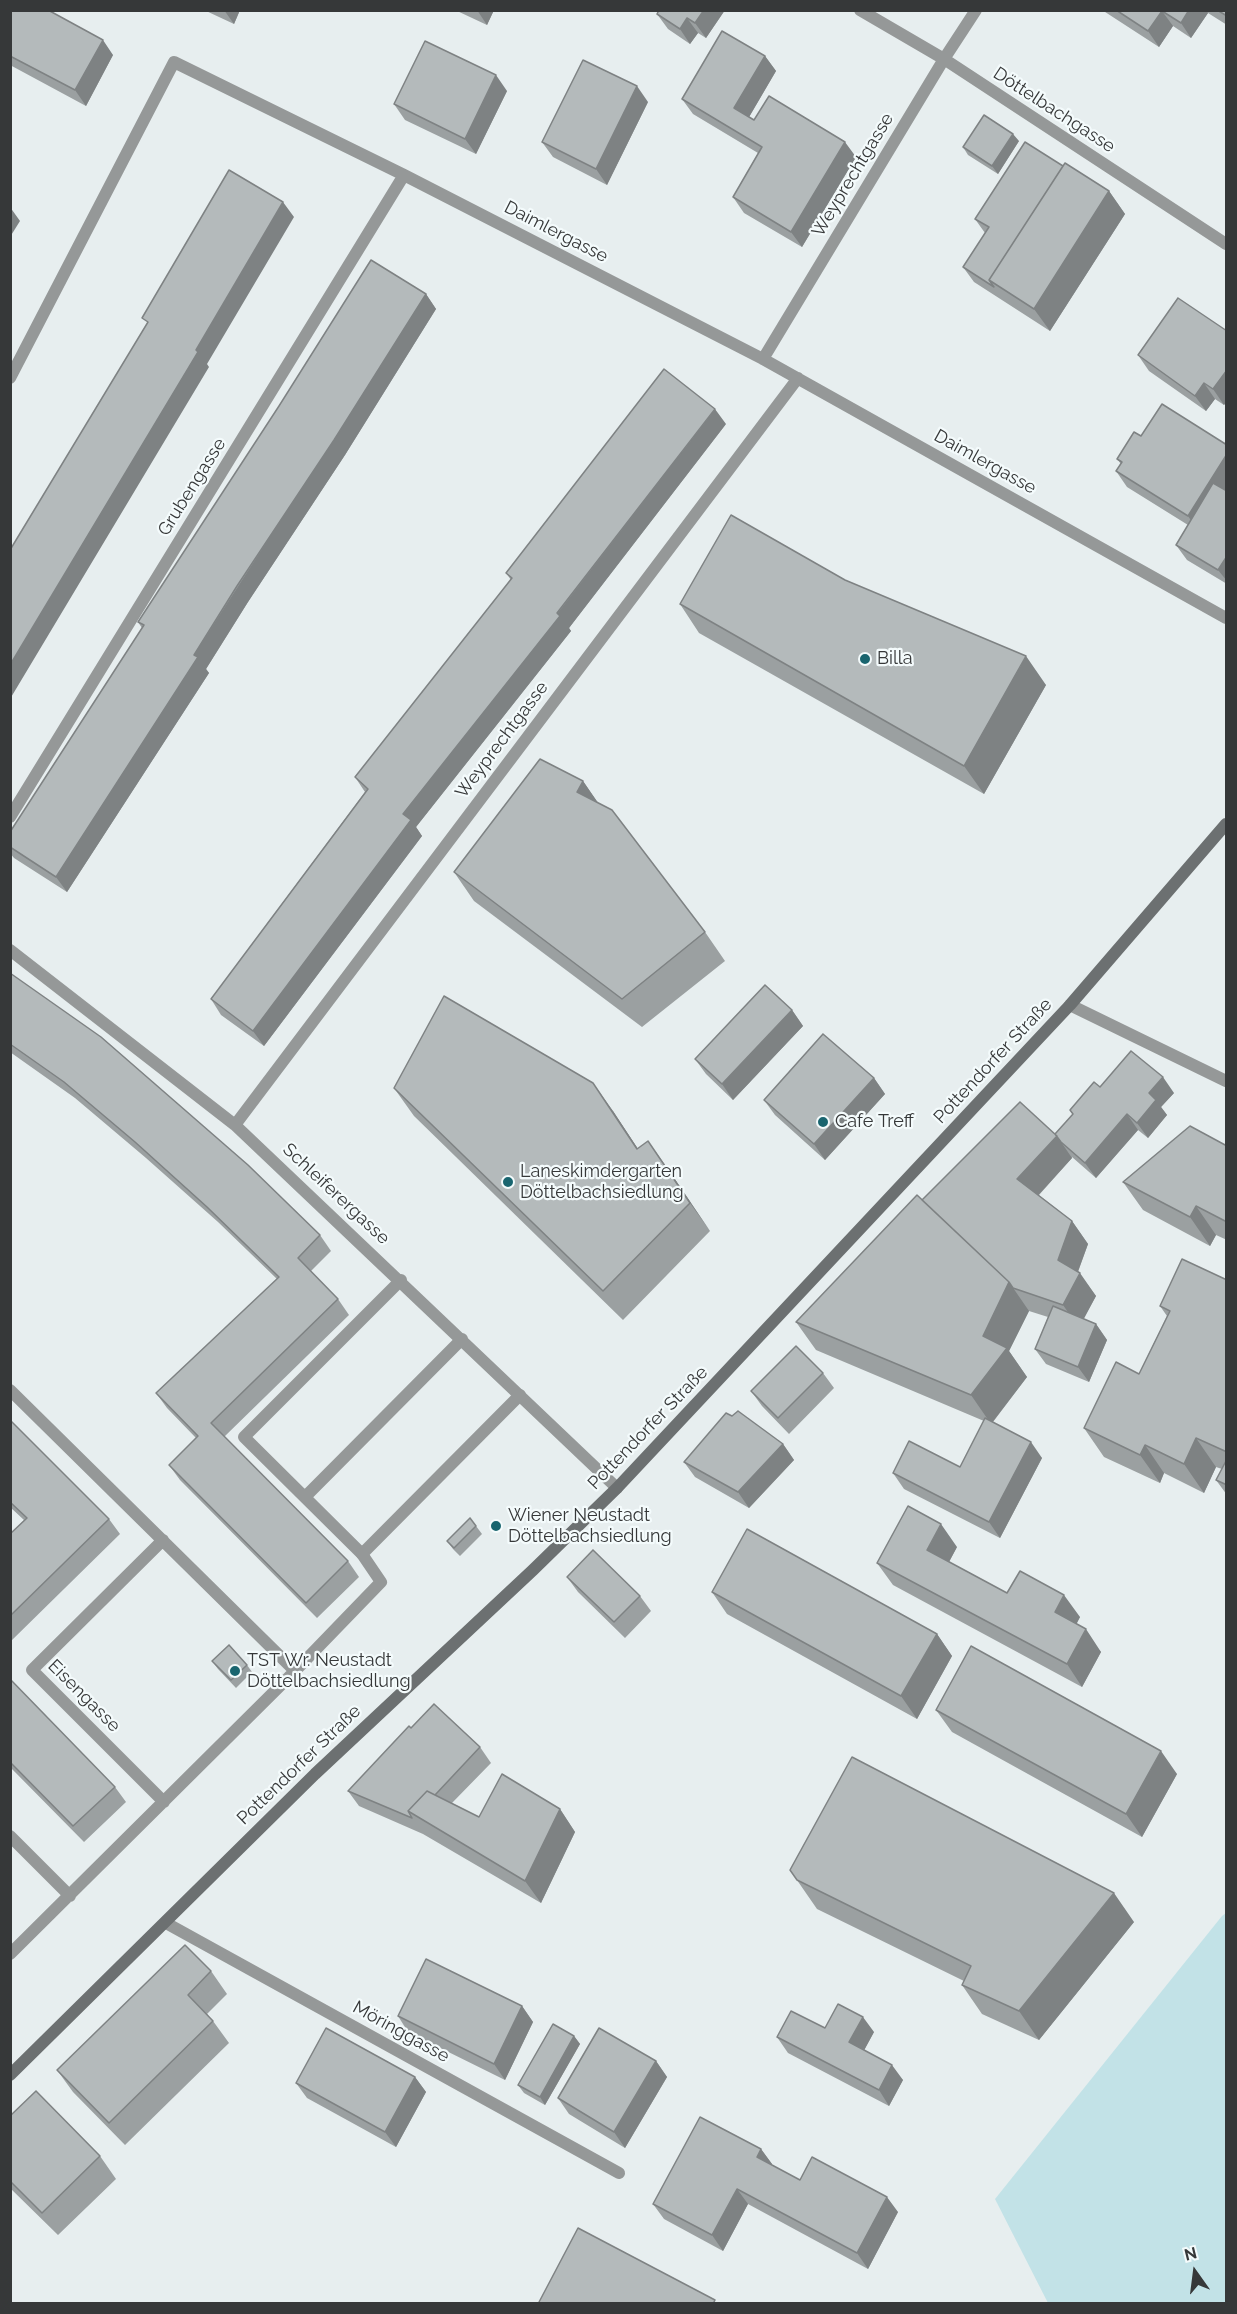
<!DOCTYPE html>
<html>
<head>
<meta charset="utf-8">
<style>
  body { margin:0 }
  #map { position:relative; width:1237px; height:2314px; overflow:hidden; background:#e7eeef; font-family:Raleway,sans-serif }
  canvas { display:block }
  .frame { position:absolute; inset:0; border:12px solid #363839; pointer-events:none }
  .north { position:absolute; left:1165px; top:2242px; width:60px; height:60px; -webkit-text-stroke:4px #f4fbfc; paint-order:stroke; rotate:346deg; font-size:16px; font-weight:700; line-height:24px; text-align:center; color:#363839 }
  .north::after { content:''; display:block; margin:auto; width:21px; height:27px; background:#363839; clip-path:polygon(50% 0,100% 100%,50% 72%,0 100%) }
</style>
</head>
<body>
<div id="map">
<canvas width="1237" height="2314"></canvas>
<div class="frame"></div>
<div class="north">N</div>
</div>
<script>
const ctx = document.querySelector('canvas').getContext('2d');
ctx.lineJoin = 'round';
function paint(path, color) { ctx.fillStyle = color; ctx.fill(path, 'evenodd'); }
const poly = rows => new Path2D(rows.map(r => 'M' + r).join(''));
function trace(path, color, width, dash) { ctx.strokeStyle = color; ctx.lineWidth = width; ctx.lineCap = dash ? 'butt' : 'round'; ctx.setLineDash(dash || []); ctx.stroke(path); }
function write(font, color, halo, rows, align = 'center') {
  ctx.font = font + ' Raleway,sans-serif'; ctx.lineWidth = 4.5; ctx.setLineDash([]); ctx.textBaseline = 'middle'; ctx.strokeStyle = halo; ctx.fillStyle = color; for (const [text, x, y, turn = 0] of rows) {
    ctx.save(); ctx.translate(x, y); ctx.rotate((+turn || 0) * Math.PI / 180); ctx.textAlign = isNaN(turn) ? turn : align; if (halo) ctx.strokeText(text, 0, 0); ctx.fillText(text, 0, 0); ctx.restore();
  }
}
paint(poly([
  [1226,1913,1226,2303,1048,2303,995,2199,1222,1916]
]), '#c2e2e7');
trace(poly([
  [401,1280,244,1437,362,1554,520,1395],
  [305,1497,462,1339]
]), '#959898', 12);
trace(poly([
  [860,10,944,59,1226,244],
  [763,359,944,59,976,10],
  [10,378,174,62,404,175,763,359,1226,618],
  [10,817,404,175],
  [10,950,235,1125,617,1488],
  [1070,1005,1226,1081],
  [235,1125,798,378],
  [10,1390,295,1671],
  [163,1540,32,1670,164,1802],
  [10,1836,70,1896],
  [166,1923,619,2173],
  [10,1954,295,1671,381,1582,362,1554]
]), '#959898', 12);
trace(poly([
  [10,2075,315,1774,533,1570,617,1488,1070,1005,1226,824]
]), '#6c7071', 12);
paint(poly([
  [10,10,113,55,86,106,10,65],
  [204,10,240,10,234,24],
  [455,10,494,10,487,25],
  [725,10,706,38,698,33,690,44,668,29,657,14],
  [1102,10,1227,10,1227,25,1208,13,1191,38,1173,26,1159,47],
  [765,56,776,71,749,117,754,120,856,157,802,247,744,213,733,197,758,153,693,114,682,99],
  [507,91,476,154,405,120,394,104],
  [648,102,607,185,553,157,542,142],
  [1019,141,998,174,968,155,963,147],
  [1063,166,1109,191,1125,214,1050,331,974,282,963,267,985,233,975,219],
  [426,294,436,309,345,455,248,602,206,669,209,673,67,892,14,858,10,853,10,832,142,628,138,622],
  [1227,331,1227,401,1224,405,1215,399,1206,411,1149,371,1138,355],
  [726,424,569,628,571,631,416,827,422,836,264,1046,221,1015,211,999,365,792,355,777,511,580,506,573],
  [1141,436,1227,445,1227,487,1225,490,1227,491,1227,584,1187,560,1176,545,1188,525,1127,487,1116,471,1121,464,1117,459],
  [845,580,1046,685,984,794,699,633,680,604],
  [583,781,598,803,705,932,725,961,642,1027,474,901,454,872],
  [10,973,320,1235,331,1251,311,1271,338,1299,349,1315,224,1437,348,1561,359,1577,317,1618,180,1480,169,1465,196,1438,167,1408,156,1393,277,1279,218,1222,146,1158,75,1098,10,1052],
  [792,1010,803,1026,733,1100,706,1074,695,1059],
  [874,1078,885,1094,825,1160,775,1115,764,1100],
  [1100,1087,1174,1093,1161,1107,1167,1115,1148,1138,1138,1130,1096,1178,1072,1157,1072,1158,1039,1195,1072,1221,1088,1244,1078,1272,1096,1296,1083,1319,1096,1324,1107,1340,1089,1382,1046,1364,1035,1349,1048,1317,1029,1311,1009,1351,1027,1377,993,1422,1042,1458,1000,1538,904,1489,893,1473,960,1467,984,1421,816,1350,796,1322,1055,1134,1073,1114,1070,1110],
  [394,1088,613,1111,638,1149,668,1169,710,1231,623,1320,414,1116],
  [1227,1146,1227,1240,1216,1235,1210,1246,1143,1210,1123,1182],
  [1227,1280,1227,1495,1216,1480,1222,1469,1216,1467,1204,1493,1164,1473,1160,1483,1104,1457,1084,1428,1139,1374,1167,1316,1160,1306],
  [823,1373,834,1388,789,1434,762,1406,751,1391],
  [10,1420,109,1519,120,1534,10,1642,10,1534,24,1520,10,1507],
  [783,1444,794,1460,749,1508,695,1477,684,1462],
  [476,1526,482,1534,460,1556,453,1549,447,1541],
  [957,1547,949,1562,1007,1593,1080,1617,1076,1624,1101,1652,1082,1687,893,1585,877,1563],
  [567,1577,640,1596,651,1611,625,1638,578,1592],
  [712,1592,937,1634,952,1656,917,1719,727,1614],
  [212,1661,247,1665,252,1672,236,1688,218,1669],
  [10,1679,115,1787,126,1802,84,1842,10,1767],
  [936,1710,1177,1774,1142,1837,952,1732],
  [411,1728,480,1747,491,1763,452,1803,479,1817,560,1809,575,1832,541,1903,423,1834,359,1806,348,1791],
  [790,1870,1134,1922,1039,2040,982,2014,962,1985,964,1981,817,1909],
  [211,1971,227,1994,207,2014,213,2021,229,2043,125,2145,73,2092,57,2070],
  [522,2006,533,2022,505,2080,408,2032,398,2016],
  [825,2028,874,2032,864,2050,903,2080,889,2106,788,2053,777,2037],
  [574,2036,580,2044,545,2105,524,2093,518,2085],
  [656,2061,667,2077,625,2148,569,2114,558,2098],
  [415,2077,426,2092,396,2147,307,2098,296,2083],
  [10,2116,100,2156,116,2179,58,2235,10,2188],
  [761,2149,772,2164,771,2165,800,2180,898,2212,868,2269,748,2204,723,2251,664,2219,653,2204]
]), '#9ba0a1');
paint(poly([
  [224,10,240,10,234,24],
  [477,10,494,10,487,25],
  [704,10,725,10,706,38,695,23],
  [1189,10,1206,10,1208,13,1191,38,1181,23],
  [1162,11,1173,26,1159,47,1148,31],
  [687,18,698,33,690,44,680,29],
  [103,40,113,55,86,106,75,90],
  [765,56,776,71,745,124,734,108],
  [496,75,507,91,476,154,465,139],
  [637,86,648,102,607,185,596,169],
  [1013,134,1019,141,998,174,992,166],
  [845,142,856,157,802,247,791,232],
  [1109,191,1125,214,1050,331,1034,309],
  [283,202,294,217,207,364,209,367,10,699,10,665],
  [10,207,20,221,10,237],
  [426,294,436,309,345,455,248,602,206,669,209,673,67,892,56,877,194,655],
  [1227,370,1227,401,1224,405,1213,389],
  [1204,383,1215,399,1206,411,1195,396],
  [715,409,726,424,569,628,571,631,416,827,422,836,264,1046,253,1031,403,814],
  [1227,454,1227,487,1199,532,1188,516],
  [1227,556,1227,581,1218,570],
  [1026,656,1046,685,984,794,964,766],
  [583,781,603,810,577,792],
  [792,1010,803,1026,733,1100,722,1084],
  [1163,1077,1174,1093,1161,1107,1167,1115,1148,1138,1137,1123,1149,1093],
  [874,1078,885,1094,825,1160,814,1144],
  [593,1083,613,1111,657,1178,637,1149],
  [1127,1114,1138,1130,1096,1178,1085,1163],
  [1057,1136,1072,1158,1033,1201,1017,1179],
  [648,1141,668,1169,710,1231,690,1203],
  [1196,1206,1216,1235,1210,1246,1190,1217],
  [1072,1221,1088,1244,1074,1282,1058,1260],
  [1080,1273,1096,1296,1079,1328,1063,1305],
  [1009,1282,1029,1311,1009,1351,1027,1377,991,1424,971,1395,983,1336],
  [1096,1324,1107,1340,1089,1382,1078,1367],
  [1196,1438,1216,1467,1204,1493,1184,1464],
  [1031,1442,1042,1458,1000,1538,989,1522],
  [783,1444,794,1460,749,1508,738,1492],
  [1145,1445,1164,1473,1160,1483,1140,1455],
  [941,1524,957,1547,943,1573,927,1550],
  [1064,1595,1080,1617,1071,1635,1055,1612],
  [1086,1629,1101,1652,1082,1687,1067,1664],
  [937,1634,952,1656,917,1719,901,1696],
  [1161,1751,1177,1774,1142,1837,1126,1814],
  [560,1809,575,1832,541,1903,525,1881],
  [1114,1893,1134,1922,1039,2040,1019,2011],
  [522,2006,533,2022,505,2080,494,2064],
  [863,2017,874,2032,860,2058,849,2042],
  [574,2036,580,2044,545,2105,540,2097],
  [656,2061,667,2077,625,2148,614,2132],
  [892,2065,903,2080,889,2106,879,2090],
  [415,2077,426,2092,396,2147,385,2132],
  [761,2149,772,2164,768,2173,757,2157],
  [737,2189,748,2204,723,2251,712,2235],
  [887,2197,898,2212,868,2269,857,2253]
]), '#7e8283');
const building = poly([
  [10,10,48,10,103,40,75,90,10,56,10,10],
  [659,10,704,10,695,23,687,18,680,29,657,14,659,10],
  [1116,10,1189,10,1181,23,1162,11,1148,31,1116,10],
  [1217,10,1227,10,1227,16,1217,10],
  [722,31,765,56,734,108,754,120,769,96,845,142,791,232,733,197,762,147,682,99,722,31],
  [425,41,496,75,465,139,394,104,425,41],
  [583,60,637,86,596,169,542,142,583,60],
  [984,115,1013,134,992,166,963,147,984,115],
  [1025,142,1063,166,989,280,994,287,963,267,989,227,975,219,1025,142],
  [1065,163,1109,191,1034,309,989,280,1065,163],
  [229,170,283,202,196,350,198,352,10,665,10,550,148,322,142,318,229,170],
  [371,260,426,294,334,440,237,586,194,655,198,657,56,877,10,847,10,832,144,625,138,622,279,406,371,260],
  [1178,298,1227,331,1226,342,1227,342,1227,370,1213,389,1204,383,1195,396,1138,355,1178,298],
  [664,369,715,409,557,613,560,616,403,814,411,820,253,1031,211,999,368,789,355,777,512,578,506,573,664,369],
  [1162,404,1227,445,1227,454,1188,516,1116,471,1122,462,1117,459,1134,432,1141,436,1162,404],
  [1213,483,1227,491,1227,556,1218,570,1176,545,1213,483],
  [731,515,845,580,1026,656,964,766,680,604,731,515],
  [540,759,583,781,577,792,612,810,705,932,622,999,454,872,540,759],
  [10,973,101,1037,248,1165,320,1235,298,1258,338,1299,211,1423,348,1561,306,1603,169,1465,198,1436,156,1393,279,1277,207,1207,135,1142,64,1082,10,1044,10,973],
  [765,985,792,1010,722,1084,695,1059,765,985],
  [444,996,593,1083,637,1149,648,1141,690,1203,603,1291,394,1088,444,996],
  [823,1034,874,1078,814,1144,764,1100,823,1034],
  [1131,1051,1163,1077,1149,1093,1156,1100,1137,1123,1127,1114,1085,1163,1061,1142,1055,1134,1073,1114,1070,1110,1094,1082,1100,1087,1131,1051],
  [1020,1102,1057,1136,1017,1179,1072,1221,1058,1260,1080,1273,1063,1305,1013,1288,1009,1282,922,1200,1020,1102],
  [1190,1126,1227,1146,1227,1222,1196,1206,1190,1217,1123,1182,1190,1126],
  [917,1195,1009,1282,983,1336,1007,1348,971,1395,796,1322,917,1195],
  [1182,1259,1227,1280,1227,1452,1196,1438,1184,1464,1145,1445,1140,1455,1084,1428,1116,1362,1139,1374,1170,1311,1160,1306,1182,1259],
  [1053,1306,1096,1324,1078,1367,1035,1349,1053,1306],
  [796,1346,823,1373,778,1418,751,1391,796,1346],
  [738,1411,783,1444,738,1492,684,1462,726,1413,732,1416,738,1411],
  [985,1418,1031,1442,989,1522,893,1473,909,1441,960,1467,985,1418],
  [10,1420,109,1519,10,1616,10,1534,27,1518,10,1502,10,1420],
  [1227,1459,1227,1485,1216,1480,1227,1459],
  [908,1506,941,1524,927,1550,1007,1593,1020,1571,1064,1595,1055,1612,1086,1629,1067,1664,877,1563,908,1506],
  [470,1518,476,1526,454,1548,447,1541,470,1518],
  [747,1529,937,1634,901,1696,712,1592,747,1529],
  [593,1550,640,1596,614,1622,567,1577,593,1550],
  [229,1645,247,1665,231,1680,212,1661,229,1645],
  [971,1646,1161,1751,1126,1814,936,1710,971,1646],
  [10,1679,115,1787,73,1826,10,1762,10,1679],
  [434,1704,480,1747,435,1795,427,1791,408,1811,412,1818,348,1791,409,1726,411,1728,434,1704],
  [852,1757,1114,1893,1019,2011,962,1985,971,1966,797,1880,790,1870,852,1757],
  [502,1774,560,1809,525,1881,408,1811,427,1791,479,1817,502,1774],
  [185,1945,211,1971,188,1995,213,2021,109,2123,57,2070,185,1945],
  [426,1959,522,2006,494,2064,398,2016,426,1959],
  [838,2004,863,2017,849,2042,892,2065,879,2090,777,2037,791,2011,825,2028,838,2004],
  [553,2024,574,2036,540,2097,518,2085,553,2024],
  [326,2028,415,2077,385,2132,296,2083,326,2028],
  [599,2028,656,2061,614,2132,558,2098,599,2028],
  [36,2091,100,2156,42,2213,10,2181,10,2116,36,2091],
  [700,2117,761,2149,757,2157,800,2180,812,2157,887,2197,857,2253,737,2189,712,2235,653,2204,700,2117],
  [578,2228,715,2300,713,2304,538,2304,578,2228]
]);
paint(building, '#b4babb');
trace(building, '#7e8283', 1.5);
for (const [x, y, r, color] of [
  [865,659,6,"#19656f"],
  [823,1122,6,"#19656f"],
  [508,1182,6,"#19656f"],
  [496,1526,6,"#19656f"],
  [235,1671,6,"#19656f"]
]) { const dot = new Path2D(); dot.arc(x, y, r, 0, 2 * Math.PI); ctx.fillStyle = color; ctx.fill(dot); trace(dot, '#f4fbfc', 2); }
write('18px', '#363839', '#f4fbfc', [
  ["Döttelbachgasse",1054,110,33],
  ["Weyprechtgasse",853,175,-59],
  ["Daimlergasse",556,232,27],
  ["Daimlergasse",985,462,29],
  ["Grubengasse",192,487,-58],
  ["Weyprechtgasse",502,740,-53],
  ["Pottendorfer Straße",993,1061,-47],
  ["Schleiferergasse",336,1194,43],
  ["Pottendorfer Straße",648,1428,-46],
  ["Eisengasse",84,1696,45],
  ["Pottendorfer Straße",299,1765,-44],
  ["Möringgasse",401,2032,29]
]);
write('18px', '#363839', '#f4fbfc', [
  ["Billa",877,659],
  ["Cafe Treff",835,1122],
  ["Laneskimdergarten",520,1172],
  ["Döttelbachsiedlung",520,1193],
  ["Wiener Neustadt",508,1516],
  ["Döttelbachsiedlung",508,1537],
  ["TST Wr. Neustadt",247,1661],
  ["Döttelbachsiedlung",247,1682]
], 'left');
</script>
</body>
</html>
